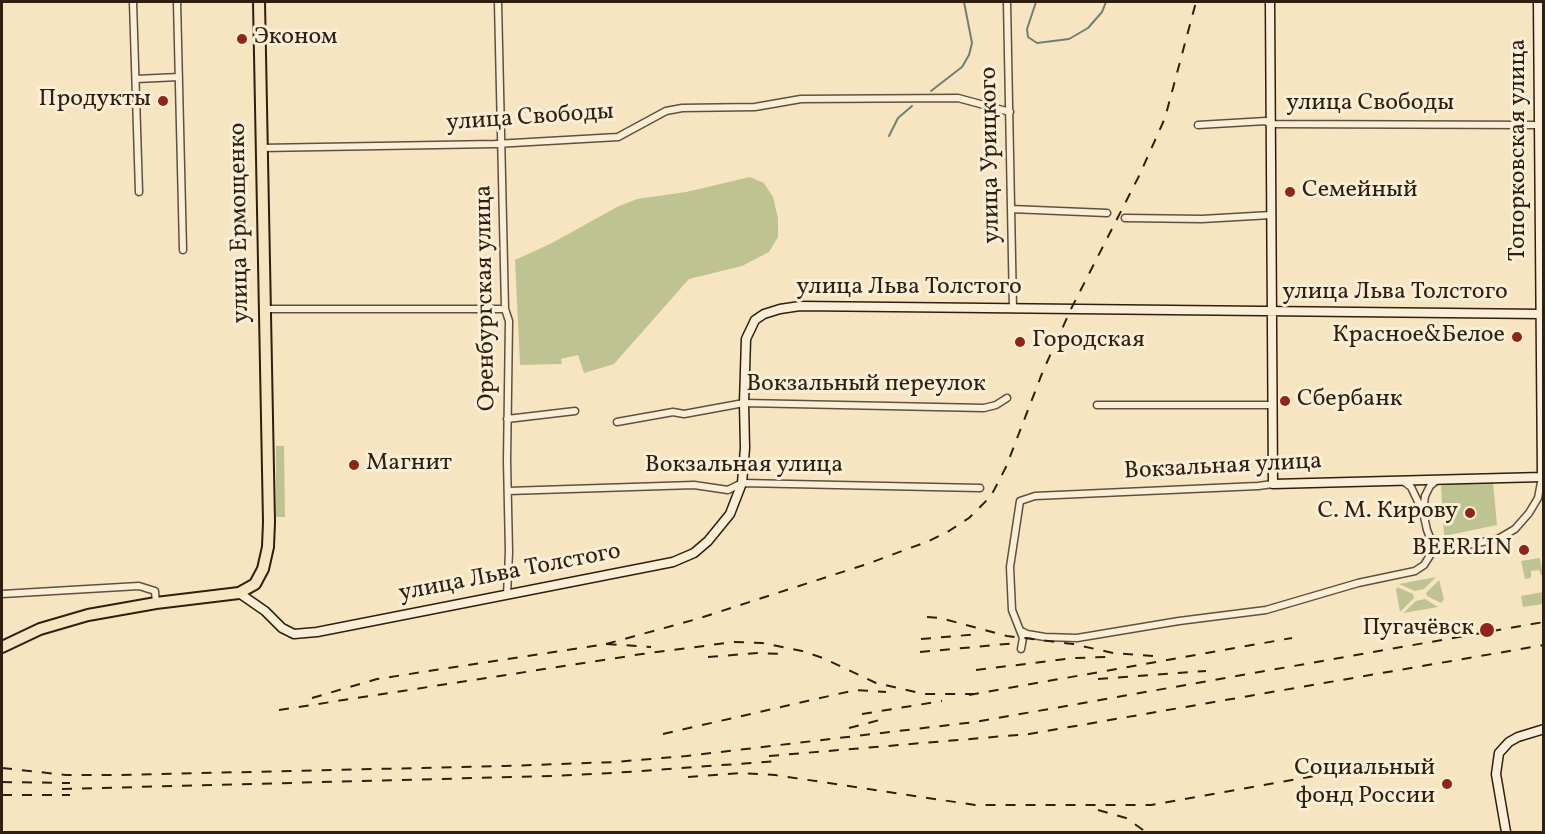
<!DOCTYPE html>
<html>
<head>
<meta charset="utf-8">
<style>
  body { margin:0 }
  #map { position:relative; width:1545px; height:834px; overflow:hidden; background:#f7e5c1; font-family:Vollkorn,serif }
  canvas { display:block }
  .frame { position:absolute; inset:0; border:3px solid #2f1f0e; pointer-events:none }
</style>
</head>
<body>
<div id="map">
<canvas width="1545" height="834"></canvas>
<div class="frame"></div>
</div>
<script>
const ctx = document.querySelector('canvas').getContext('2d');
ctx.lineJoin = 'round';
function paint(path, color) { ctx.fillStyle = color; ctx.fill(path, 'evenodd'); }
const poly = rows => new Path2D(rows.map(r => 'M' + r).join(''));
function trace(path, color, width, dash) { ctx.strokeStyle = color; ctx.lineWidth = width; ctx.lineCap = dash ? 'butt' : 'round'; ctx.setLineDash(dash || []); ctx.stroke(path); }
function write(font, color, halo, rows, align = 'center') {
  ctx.font = font + ' Vollkorn,serif'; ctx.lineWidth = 6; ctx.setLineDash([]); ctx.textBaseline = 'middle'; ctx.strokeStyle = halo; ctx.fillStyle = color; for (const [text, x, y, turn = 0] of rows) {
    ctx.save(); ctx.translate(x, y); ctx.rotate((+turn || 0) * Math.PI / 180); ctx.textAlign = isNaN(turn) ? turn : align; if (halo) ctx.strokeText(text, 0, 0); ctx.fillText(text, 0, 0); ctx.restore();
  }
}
paint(poly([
  [750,177,764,183,773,197,778,218,778,237,769,252,742,266,689,279,614,364,584,373,578,355,561,359,562,364,520,365,515,260,552,243,617,207,637,199,686,192],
  [276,446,284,446,285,517,276,517],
  [1493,482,1497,525,1444,536,1441,486,1446,484],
  [1540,558,1543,575,1541,575,1539,570,1531,571,1531,578,1525,579,1521,561],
  [1436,577,1424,589,1415,591,1399,584],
  [1439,580,1444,599,1441,603,1427,596,1426,593],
  [1397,587,1413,594,1414,598,1400,612,1396,590],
  [1543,592,1543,604,1523,607,1521,596],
  [1425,599,1438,607,1403,613,1416,601]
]), '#bec491');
trace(poly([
  [1036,2,1027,29,1028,37,1037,43,1069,39,1088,28,1102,12,1106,2],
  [931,91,962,67,969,55,972,43,964,2],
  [889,136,898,118,912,106]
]), '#717f72', 2);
const street = poly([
  [133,2,139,192],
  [177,2,183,250],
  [498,2,505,309,509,321,507,461,509,552,507,595],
  [1007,2,1013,309],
  [136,79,179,77],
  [1198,125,1266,121,1270,124,1538,125],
  [261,148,495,144,618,137,666,111,682,108,755,107,801,99,958,98,1010,112],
  [1011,209,1107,213],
  [1125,218,1202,219,1271,215],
  [264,309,505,309],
  [1097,405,1271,405],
  [507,419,575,411],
  [617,422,673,412,684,414,744,403,984,408,996,405,1007,398],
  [1437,480,1430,486,1425,496,1423,512,1427,530,1431,540,1436,546,1452,548,1498,539,1515,529,1529,513,1538,498,1542,477,1544,477],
  [1403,481,1411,487,1422,510],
  [508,491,694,485,728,490,742,483,980,488],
  [2,594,139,586,155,591,156,603],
  [1021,631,1027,634,1045,637,1077,638,1179,621,1266,610,1358,583,1415,571,1424,565,1436,546],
  [1021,649,1023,638,1012,610,1010,567,1020,501,1035,496,1258,486,1273,484]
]);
const secondary = poly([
  [1270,2,1273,484,1542,477,1538,2],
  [239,593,265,611,282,628,294,634,317,632,673,562,694,553,708,541,730,514,742,483,745,448,744,403,746,339,755,320,764,314,780,309,800,306,1541,314],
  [1506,832,1496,774,1499,753,1509,742,1518,737,1544,729]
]);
const highway = poly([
  [2,647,40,629,88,615,156,603,239,593,255,584,263,569,268,547,269,522,259,2]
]);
trace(street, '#61503b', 9);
trace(secondary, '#2f1f0e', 11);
trace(highway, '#2f1f0e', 14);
trace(street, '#faeed7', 6);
trace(secondary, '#faeed7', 8);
trace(highway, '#f7e5c1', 10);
trace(poly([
  [927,617,940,618,1007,636,1073,644,1113,653,1154,656],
  [921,639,980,634],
  [606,644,697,619,867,564,929,541,949,531,969,518,991,496,1006,467,1043,371,1071,309,1139,176,1165,118,1196,2],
  [920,652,1017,643],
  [708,657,758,653,782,654],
  [976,670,1074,658,1107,657],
  [1098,679,1206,671],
  [969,695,1292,638],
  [312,698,377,679,606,644,651,647],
  [279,710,642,654,734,642,762,643,802,651,823,658,876,683,924,694,976,694],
  [862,714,942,701],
  [849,728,887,718],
  [663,734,838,694,856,690,886,692],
  [769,756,1029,734,1544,645],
  [2,768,66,775,118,775,505,766,615,762,686,756,975,722,1544,622],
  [688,777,741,773,775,775,975,805,1151,805,1382,764],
  [2,782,70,783],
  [62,789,551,776,613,773,778,761],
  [2,795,70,795],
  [1098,810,1126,818,1146,832]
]), '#2f1f0e', 2, [10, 10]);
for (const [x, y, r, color] of [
  [242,39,6,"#8f2418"],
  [163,101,6,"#8f2418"],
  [1290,192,6,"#8f2418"],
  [1517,337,6,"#8f2418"],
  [1020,342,6,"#8f2418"],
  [1285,401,6,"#8f2418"],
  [354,465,6,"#8f2418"],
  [1470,513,6,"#8f2418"],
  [1524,550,6,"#8f2418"],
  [1487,630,8,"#8f2418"],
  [1447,784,6,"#8f2418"]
]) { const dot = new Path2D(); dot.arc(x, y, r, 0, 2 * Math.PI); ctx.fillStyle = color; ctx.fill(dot); trace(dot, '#faeed7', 2); }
write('24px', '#2f1f0e', '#faeed7', [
  ["Эконом",254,39,"left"],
  ["Продукты",151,101],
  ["Семейный",1302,192,"left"],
  ["Красное&Белое",1505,337],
  ["Городская",1032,342,"left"],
  ["Сбербанк",1297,401,"left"],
  ["Магнит",366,465,"left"],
  ["С. М. Кирову",1458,513],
  ["BEERLIN",1512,550],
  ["Пугачёвск",1474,630],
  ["Социальный",1435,770],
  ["фонд России",1435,798]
], 'right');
write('24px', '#2f1f0e', '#faeed7', [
  ["улица Свободы",1370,105],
  ["улица Свободы",530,119,-4],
  ["Топорковская улица",1520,150,-90],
  ["улица Урицкого",992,155,-91],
  ["улица Ермощенко",241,223,-91],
  ["улица Льва Толстого",909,289],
  ["улица Льва Толстого",1395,294],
  ["Оренбургская улица",487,298,-91],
  ["Вокзальный переулок",866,386],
  ["Вокзальная улица",744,467],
  ["Вокзальная улица",1223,468,-3],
  ["улица Льва Толстого",510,574,-11]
]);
</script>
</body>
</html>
